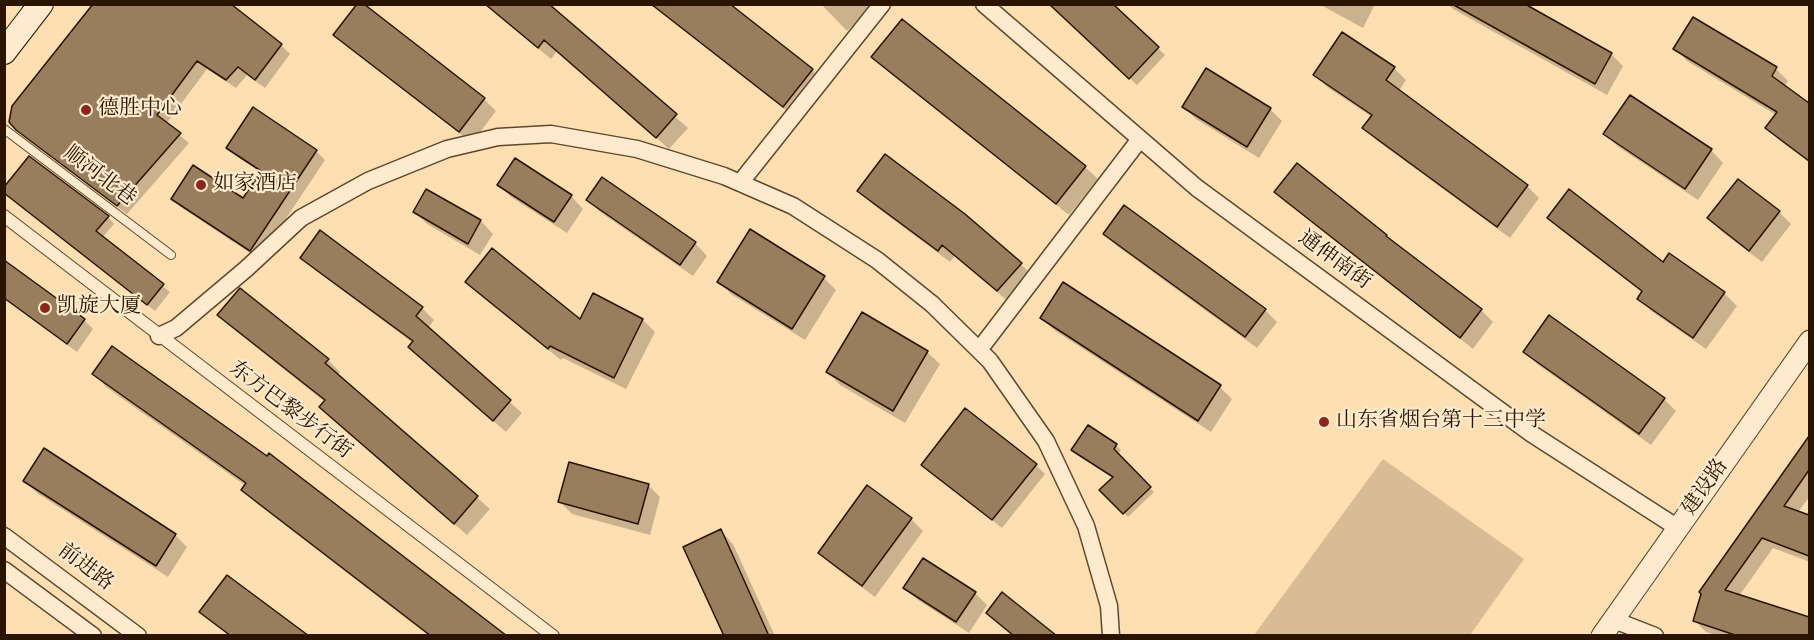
<!DOCTYPE html>
<html>
<head>
<meta charset="utf-8">
<style>
  body { margin:0 }
  #map { position:relative; width:1814px; height:640px; overflow:hidden; background:#fedfb2; font-family:"IM FELL English",serif }
  canvas { display:block }
  .frame { position:absolute; inset:0; border:6px solid #2a1400; pointer-events:none }
</style>
</head>
<body>
<div id="map">
<canvas width="1814" height="640"></canvas>
<div class="frame"></div>
</div>
<script>
const ctx = document.querySelector('canvas').getContext('2d');
ctx.lineJoin = 'round';
function paint(path, color) { ctx.fillStyle = color; ctx.fill(path, 'evenodd'); }
const poly = rows => new Path2D(rows.map(r => 'M' + r).join(''));
function trace(path, color, width, dash) { ctx.strokeStyle = color; ctx.lineWidth = width; ctx.lineCap = dash ? 'butt' : 'round'; ctx.setLineDash(dash || []); ctx.stroke(path); }
function write(font, color, halo, rows, align = 'center') {
  ctx.font = font + ' "IM FELL English","Noto Serif SC",serif'; ctx.lineWidth = 4.5; ctx.setLineDash([]); ctx.textBaseline = 'middle'; ctx.strokeStyle = halo; ctx.fillStyle = color; for (const [text, x, y, turn = 0] of rows) {
    ctx.save(); ctx.translate(x, y); ctx.rotate((+turn || 0) * Math.PI / 180); ctx.textAlign = isNaN(turn) ? turn : align; if (halo) ctx.strokeText(text, 0, 0); ctx.fillText(text, 0, 0); ctx.restore();
  }
}
paint(poly([
  [1383,459,1524,559,1470,635,1254,635]
]), '#dabc94');
paint(poly([
  [95,4,281,45,290,54,265,88,247,75,236,88,207,69,166,124,189,143,127,214,27,139,17,129],
  [484,4,547,4,688,128,669,149,557,51,551,59],
  [650,4,727,4,812,70,825,83,796,118],
  [821,4,874,4,847,31],
  [1050,4,1111,4,1165,55,1137,85],
  [1319,4,1375,4,1363,28],
  [1448,4,1522,4,1611,54,1623,66,1607,95,1453,9],
  [335,35,484,99,496,111,472,143,348,47],
  [1675,48,1776,69,1788,81,1784,87,1810,105,1810,163,1779,140,1767,128,1776,115,1687,61],
  [873,57,1085,167,1098,179,1069,215,885,69],
  [1394,68,1406,80,1398,92,1527,186,1539,198,1510,238,1376,140,1364,128,1372,117,1327,87,1315,75],
  [1184,107,1270,109,1282,121,1259,158,1196,119],
  [1605,134,1711,150,1723,163,1698,200,1617,146],
  [228,147,316,151,325,160,259,259,181,207,172,198,243,200,262,173,236,156],
  [1298,166,1394,244,1481,310,1493,322,1473,349,1289,204,1276,192],
  [602,179,695,243,707,256,693,276,600,212,588,200],
  [499,185,571,196,583,209,567,233,511,197],
  [427,191,481,221,493,234,480,255,427,224,415,212],
  [859,191,1021,264,1033,276,1010,303,955,256,950,262,871,203],
  [11,197,108,217,114,224,102,238,170,292,155,311],
  [1779,212,1791,224,1762,262,1721,231,1709,218],
  [1549,218,1664,264,1670,255,1724,293,1737,306,1706,349,1651,311,1639,298,1643,293,1561,230],
  [1105,234,1265,310,1277,322,1257,348,1117,246],
  [302,257,422,308,434,320,428,328,522,413,506,432,422,359,413,343,315,270],
  [4,261,84,320,93,329,77,352,4,298],
  [824,278,836,290,805,340,731,294,719,281],
  [467,282,581,321,643,320,655,332,626,389,563,358,561,360,479,294],
  [1064,284,1220,387,1232,399,1211,432,1054,330,1042,318],
  [219,315,328,360,340,372,337,376,490,509,467,535,333,419,321,407,325,402,231,327],
  [927,352,940,364,905,423,840,385,828,372],
  [1525,352,1664,399,1676,411,1651,445,1537,364],
  [94,374,504,636,429,636,255,502,243,490,246,486,106,387],
  [1810,439,1810,496,1798,512,1810,517,1810,562,1773,548,1739,596,1810,618,1810,636,1718,636,1706,632,1695,621,1703,594,1701,592],
  [1116,445,1121,450,1117,455,1154,492,1128,517,1101,490,1114,478,1073,450],
  [923,465,1036,465,1045,474,1002,528],
  [25,480,175,535,187,547,168,577,37,493],
  [648,485,660,497,650,535,572,514,560,502],
  [911,519,923,531,875,597,832,565,820,553],
  [721,531,733,544,775,636,726,636],
  [905,588,975,593,987,605,969,633,918,600],
  [201,612,307,636,229,636]
]), '#0003');
const building = poly([
  [93,4,231,4,282,44,255,80,238,67,226,80,197,61,157,115,181,133,117,206,16,130,9,122,12,106,93,4],
  [357,4,364,4,485,98,459,132,333,35,357,4],
  [485,4,549,4,677,114,656,138,544,40,538,48,485,4],
  [651,4,730,4,813,69,783,107,651,4],
  [1049,4,1113,4,1159,47,1129,79,1049,4],
  [1452,4,1525,4,1612,53,1595,84,1452,4],
  [1693,17,1777,67,1772,76,1809,103,1809,161,1765,128,1777,112,1673,49,1693,17],
  [902,19,1086,166,1056,204,871,57,902,19],
  [1342,32,1395,67,1386,80,1528,185,1497,227,1362,128,1372,115,1313,75,1342,32],
  [1206,68,1271,108,1247,147,1182,107,1206,68],
  [1630,95,1712,149,1685,189,1603,134,1630,95],
  [253,107,317,150,250,251,171,199,193,165,243,198,261,171,226,148,253,107],
  [885,154,965,214,1022,263,997,291,942,245,938,251,857,191,885,154],
  [29,156,109,216,96,231,164,284,147,305,4,193,4,187,29,156],
  [515,158,572,195,554,222,497,185,515,158],
  [1297,163,1387,235,1386,236,1482,309,1460,338,1274,192,1297,163],
  [602,177,696,242,680,265,586,200,602,177],
  [1738,179,1780,211,1749,251,1707,218,1738,179],
  [426,189,481,220,468,244,413,212,426,189],
  [1569,189,1663,262,1669,253,1725,292,1693,338,1637,299,1642,291,1547,218,1569,189],
  [1124,205,1266,309,1245,337,1103,234,1124,205],
  [750,229,825,276,792,329,717,282,750,229],
  [320,230,423,307,416,316,511,400,493,421,408,347,413,341,300,258,320,230],
  [492,248,580,319,593,293,643,319,614,378,550,346,548,349,465,282,492,248],
  [4,260,85,319,67,344,4,298,4,260],
  [1063,282,1221,385,1198,421,1040,318,1063,282],
  [240,288,329,359,325,363,478,496,454,524,319,407,325,400,217,315,240,288],
  [862,312,928,351,893,411,826,372,862,312],
  [1549,315,1665,398,1639,434,1523,352,1549,315],
  [112,346,267,456,269,453,507,636,431,636,241,490,246,483,92,374,112,346],
  [965,408,1037,464,992,520,921,465,965,408],
  [1088,425,1117,444,1114,449,1151,487,1123,514,1099,490,1113,477,1071,450,1088,425],
  [1809,436,1809,470,1784,506,1809,515,1809,556,1762,538,1725,590,1809,617,1809,636,1738,636,1693,621,1701,594,1699,592,1809,436],
  [44,448,176,534,156,566,23,481,44,448],
  [569,462,649,484,638,524,558,502,569,462],
  [867,485,912,518,862,586,818,553,867,485],
  [721,529,769,636,724,636,683,547,721,529],
  [923,558,976,592,956,622,903,588,923,558],
  [227,575,309,636,231,636,199,612,227,575],
  [1002,592,1057,636,1014,636,986,613,1002,592]
]);
paint(building, '#987e5d');
trace(building, '#2a1400', 1.5);
const service = poly([
  [4,129,171,255]
]);
const pedestrian = poly([
  [4,216,553,636]
]);
const minor = poly([
  [984,4,1197,188,1532,434,1678,528],
  [740,183,882,4],
  [159,336,176,328,246,269,301,218,368,181,447,149,498,137,551,134,637,149,724,176,793,206,877,260,932,304,990,361,1046,441,1086,526,1109,606,1111,636],
  [979,350,1140,139],
  [4,536,138,636],
  [4,570,93,636],
  [1614,620,1655,636]
]);
const tertiary = poly([
  [1602,636,1810,341]
]);
const secondary = poly([
  [4,52,41,4]
]);
trace(service, '#5f472c', 10);
trace(pedestrian, '#5f472c', 14);
trace(minor, '#5f472c', 19);
trace(tertiary, '#5f472c', 23);
trace(secondary, '#2a1400', 26);
trace(service, '#feeacd', 8);
trace(pedestrian, '#feeacd', 12);
trace(minor, '#feeacd', 16);
trace(tertiary, '#feeacd', 21);
trace(secondary, '#feeacd', 24);
for (const [x, y, r, color] of [
  [86,110,6,"#8f2418"],
  [201,185,6,"#8f2418"],
  [45,308,6,"#8f2418"],
  [1324,422,6,"#8f2418"]
]) { const dot = new Path2D(); dot.arc(x, y, r, 0, 2 * Math.PI); ctx.fillStyle = color; ctx.fill(dot); trace(dot, '#feeacd', 2); }
write('21px', '#2a1400', '#feeacd', [
  ["德胜中心",98,110],
  ["如家酒店",213,185],
  ["凯旋大厦",57,308],
  ["山东省烟台第十三中学",1336,422]
], 'left');
write('21px', '#2a1400', '#feeacd', [
  ["顺河北巷",99,177,37],
  ["通伸南街",1334,261,36],
  ["东方巴黎步行街",290,411,37],
  ["建设路",1706,488,-55],
  ["前进路",85,568,37]
]);
</script>
</body>
</html>
